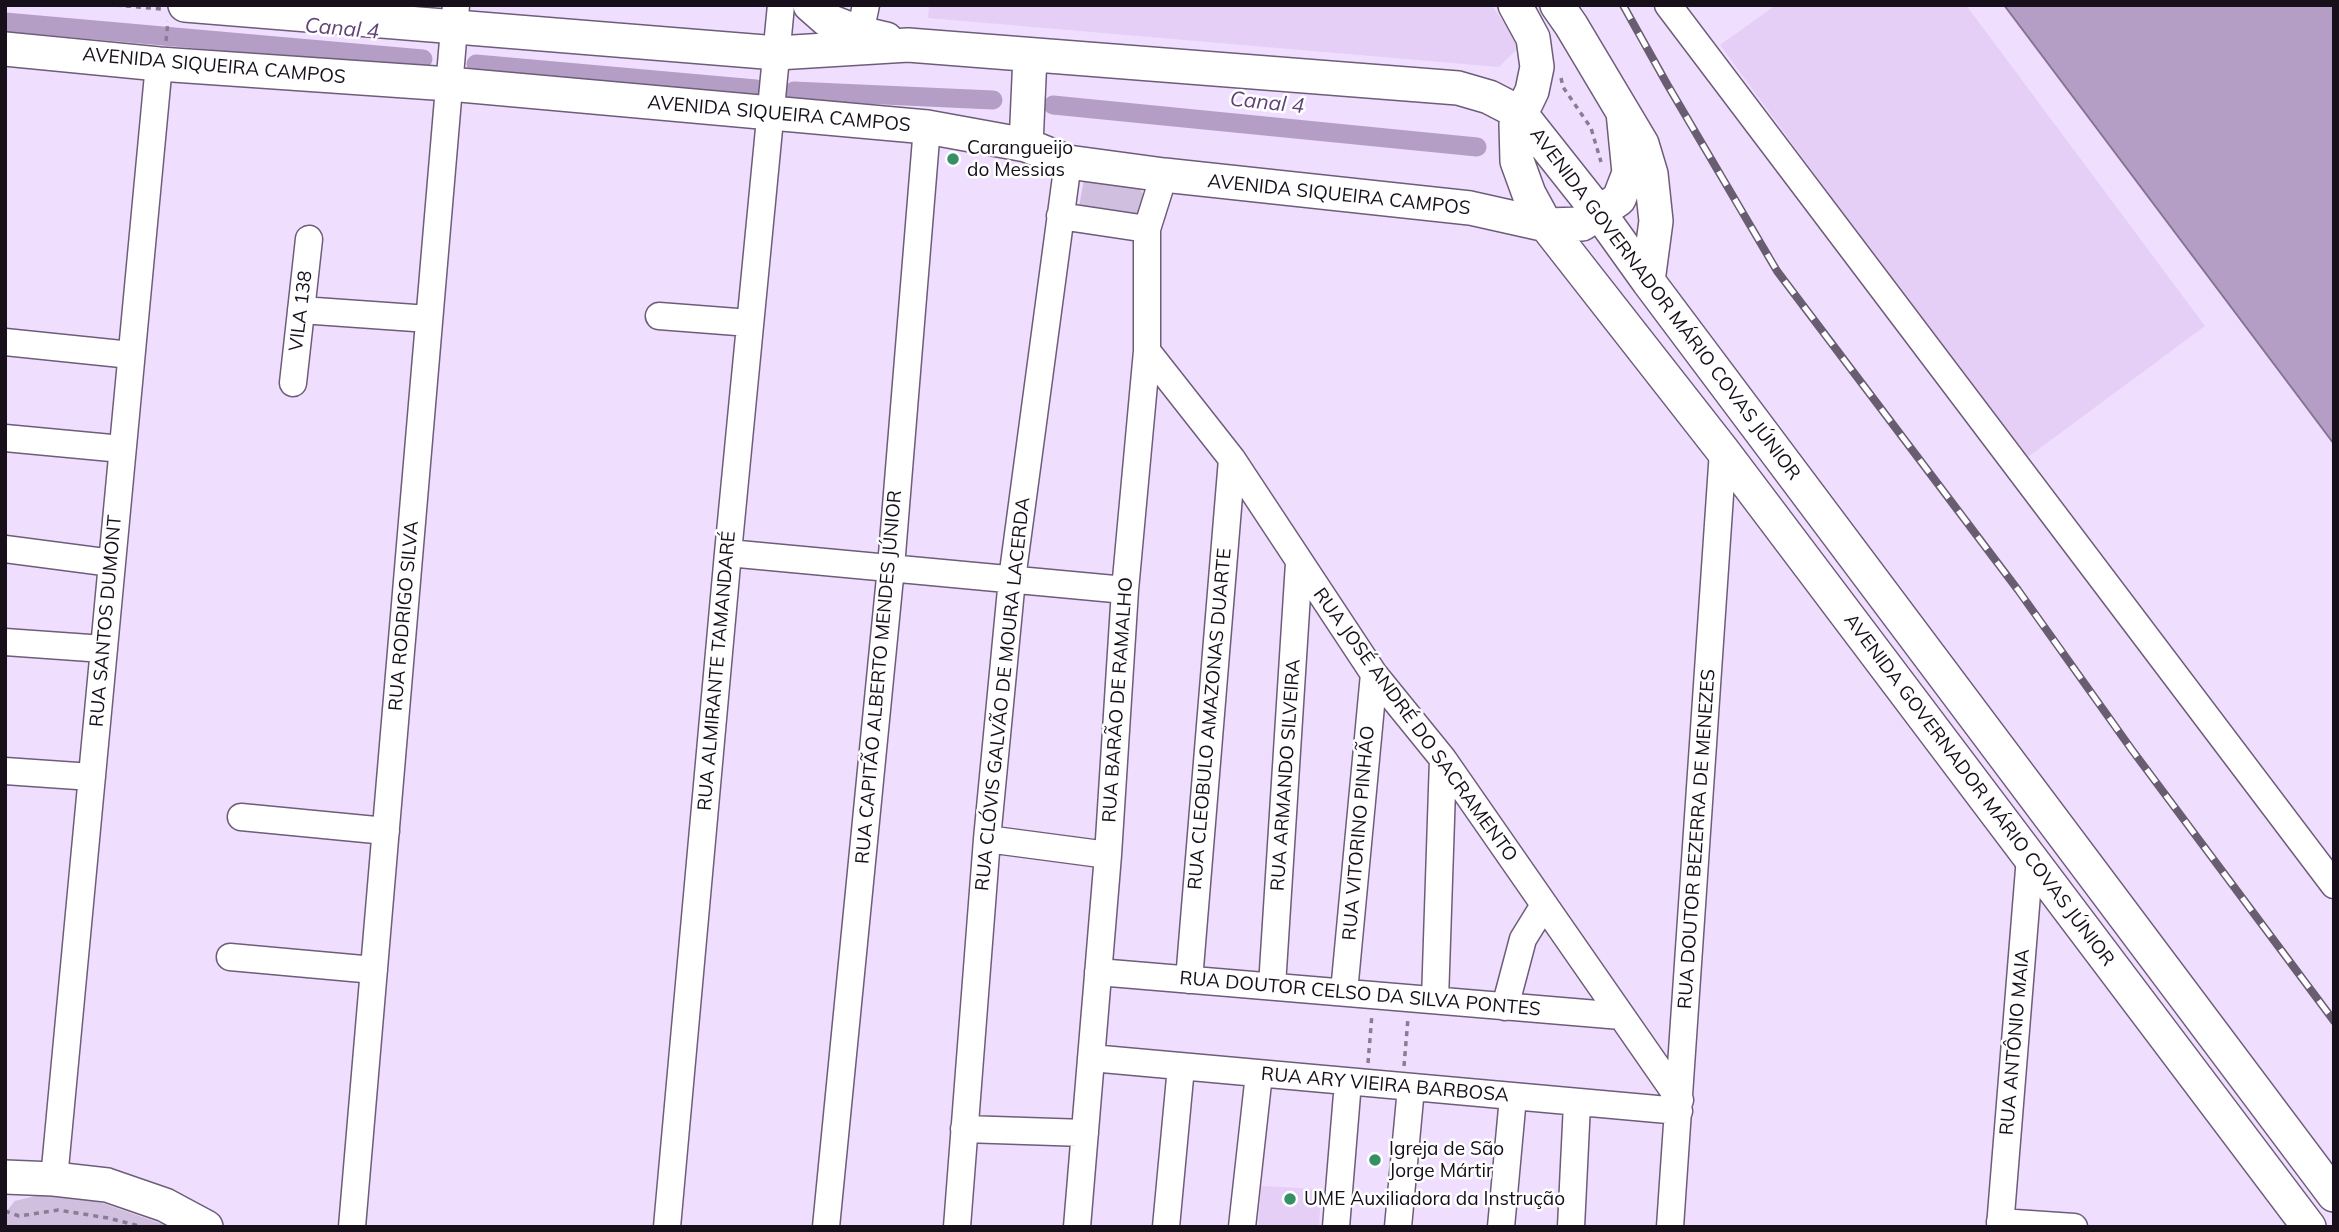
<!DOCTYPE html>
<html>
<head>
<meta charset="utf-8">
<style>
  body { margin:0 }
  #map { position:relative; width:2339px; height:1232px; overflow:hidden; background:#f0deff; font-family:Mulish,sans-serif }
  canvas { display:block }
  .frame { position:absolute; inset:0; border:7px solid #17101b; pointer-events:none }
</style>
</head>
<body>
<div id="map">
<canvas width="2339" height="1232"></canvas>
<div class="frame"></div>
</div>
<script>
const ctx = document.querySelector('canvas').getContext('2d');
ctx.lineJoin = 'round';
function paint(path, color) { ctx.fillStyle = color; ctx.fill(path, 'evenodd'); }
const poly = rows => new Path2D(rows.map(r => 'M' + r).join(''));
function trace(path, color, width, dash) { ctx.strokeStyle = color; ctx.lineWidth = width; ctx.lineCap = dash ? 'butt' : 'round'; ctx.setLineDash(dash || []); ctx.stroke(path); }
function write(font, color, halo, rows, align = 'center') {
  ctx.font = font + ' Mulish,sans-serif'; ctx.lineWidth = 5; ctx.setLineDash([]); ctx.textBaseline = 'middle'; ctx.strokeStyle = halo; ctx.fillStyle = color; for (const [text, x, y, turn = 0] of rows) {
    ctx.save(); ctx.translate(x, y); ctx.rotate((+turn || 0) * Math.PI / 180); ctx.textAlign = isNaN(turn) ? turn : align; if (halo) ctx.strokeText(text, 0, 0); ctx.fillText(text, 0, 0); ctx.restore();
  }
}
paint(poly([
  [929,5,1491,5,1521,45,1499,67,928,18],
  [1776,5,1966,5,2205,326,2024,460,1720,45],
  [1261,1186,1321,1189,1319,1227,1258,1227]
]), '#e5cff6');
paint(poly([
  [1084,179,1140,188,1148,205,1143,218,1078,212],
  [62,1189,171,1227,5,1227,5,1213,15,1201]
]), '#d1bfe0');
const water = poly([
  [2004,5,2334,5,2334,444,2004,5]
]);
paint(water, '#b49ec6');
trace(water, '#857393', 2);
trace(poly([
  [5,22,423,59],
  [476,64,756,89],
  [794,91,993,100],
  [1053,105,1477,147]
]), '#b49ec6', 19);
const minor = poly([
  [1668,5,2334,885],
  [860,33,866,5],
  [1060,216,1147,229],
  [301,310,429,319],
  [659,316,750,323],
  [5,342,131,355],
  [1147,351,1232,459,1374,674,1443,759,1680,1100],
  [293,383,309,239],
  [5,438,122,449],
  [5,549,112,563],
  [728,553,1125,590],
  [5,642,104,649],
  [5,771,92,777],
  [241,817,386,831],
  [987,839,1108,855],
  [230,957,374,970],
  [1098,972,1621,1016],
  [1189,980,1232,459],
  [1272,986,1299,563],
  [1344,992,1374,674],
  [1435,1000,1443,759],
  [1505,1007,1523,939,1544,905],
  [1091,1058,1679,1111],
  [964,1129,1085,1133],
  [54,1179,159,64],
  [2000,1222,2074,1227],
  [352,1227,456,5],
  [667,1227,728,553,781,5],
  [826,1227,891,567,927,127],
  [957,1227,987,839,1012,579,1068,162],
  [1077,1227,1108,855,1125,590,1147,351,1147,229,1164,175],
  [1166,1227,1181,1067],
  [1242,1227,1259,1074],
  [1336,1227,1348,1082],
  [1398,1227,1411,1088],
  [1501,1227,1513,1097],
  [1571,1227,1577,1104],
  [1670,1227,1723,451],
  [2000,1227,2030,857]
]);
const major = poly([
  [185,5,777,53,908,45,1458,88,1489,97,1520,113,1600,214,1648,281,2334,1195],
  [810,5,827,20,860,33,886,39],
  [1515,5,1533,38,1537,67,1532,91,1516,124,1517,161,1529,194,1546,225,1723,451,2309,1227],
  [1557,5,1571,25,1642,144,1651,174,1656,221,1648,281],
  [5,49,159,64,449,84,927,127,1026,145,1068,162,1164,175,1470,208,1546,225,1582,224,1619,199,1629,173,1623,112],
  [1026,145,1030,56],
  [5,1177,54,1179,107,1185,165,1205,206,1227]
]);
trace(minor, '#6d5d79', 29);
trace(major, '#6d5d79', 36);
trace(poly([
  [116,5,161,9],
  [166,41,168,21],
  [1561,78,1563,87,1591,128,1601,162],
  [1368,1063,1372,1014],
  [1404,1066,1408,1018],
  [5,1211,19,1216,58,1210,108,1218,143,1227]
]), '#8a7d93', 3.5, [5, 5]);
trace(minor, '#fff', 26);
trace(major, '#fff', 33);
const rail = poly([
  [1623,5,1667,84,1777,271,2018,590,2132,750,2334,1021]
]);
trace(rail, '#695e71', 8);
trace(rail, '#fff', 5, [16]);
for (const [x, y, r, color] of [
  [953,159,7,"#379065"],
  [1375,1160,7,"#379065"],
  [1290,1199,7,"#379065"]
]) { const dot = new Path2D(); dot.arc(x, y, r, 0, 2 * Math.PI); ctx.fillStyle = color; ctx.fill(dot); trace(dot, '#fff', 2.5); }
write('19px', '#17101b', '#fff', [
  ["AVENIDA SIQUEIRA CAMPOS",214,66,5],
  ["AVENIDA SIQUEIRA CAMPOS",779,114,5],
  ["AVENIDA SIQUEIRA CAMPOS",1339,195,6],
  ["AVENIDA GOVERNADOR MÁRIO COVAS JÚNIOR",1665,304,53],
  ["VILA 138",301,311,-83],
  ["RUA RODRIGO SILVA",404,616,-85],
  ["RUA SANTOS DUMONT",106,621,-85],
  ["RUA ALMIRANTE TAMANDARÉ",717,671,-85],
  ["RUA CAPITÃO ALBERTO MENDES JÚNIOR",879,677,-85],
  ["RUA CLÓVIS GALVÃO DE MOURA LACERDA",1003,694,-84],
  ["RUA BARÃO DE RAMALHO",1118,700,-86],
  ["RUA CLEOBULO AMAZONAS DUARTE",1210,719,-85],
  ["RUA JOSÉ ANDRÉ DO SACRAMENTO",1415,725,54],
  ["RUA ARMANDO SILVEIRA",1286,775,-86],
  ["AVENIDA GOVERNADOR MÁRIO COVAS JÚNIOR",1979,790,53],
  ["RUA VITORINO PINHÃO",1359,833,-85],
  ["RUA DOUTOR BEZERRA DE MENEZES",1697,839,-86],
  ["RUA DOUTOR CELSO DA SILVA PONTES",1360,994,5],
  ["RUA ANTÔNIO MAIA",2015,1042,-85],
  ["RUA ARY VIEIRA BARBOSA",1385,1085,5]
]);
write('19px', '#17101b', '#fff', [
  ["Carangueijo",967,148],
  ["do Messias",967,170],
  ["Igreja de São",1389,1149],
  ["Jorge Mártir",1389,1171],
  ["UME Auxiliadora da Instrução",1304,1199]
], 'left');
write('italic 21px', '#614277', '#fff', [
  ["Canal 4",342,29,5],
  ["Canal 4",1267,103,6]
]);
</script>
</body>
</html>
